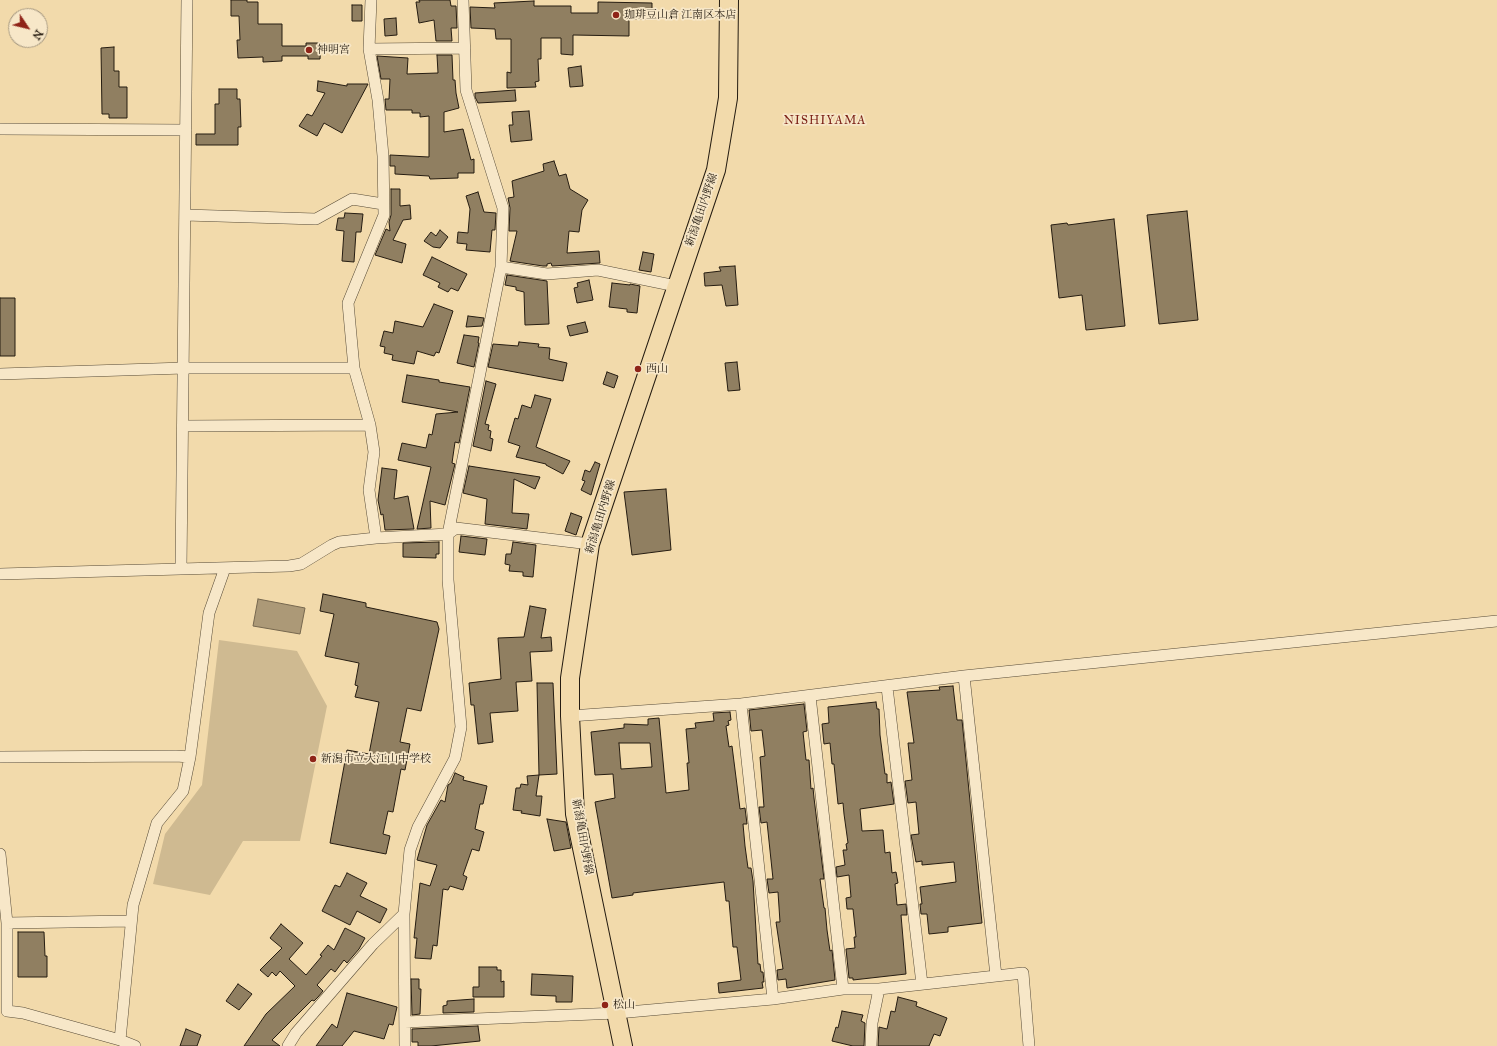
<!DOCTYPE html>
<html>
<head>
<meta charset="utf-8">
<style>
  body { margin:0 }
  #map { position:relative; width:1497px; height:1046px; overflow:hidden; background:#f2daab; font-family:"IM FELL Great Primer",serif }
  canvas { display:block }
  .north { position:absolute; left:8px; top:8px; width:40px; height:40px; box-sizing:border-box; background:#f7e7c8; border:1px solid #a3967f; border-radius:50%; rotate:125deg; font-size:11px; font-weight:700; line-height:16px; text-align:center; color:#251c11 }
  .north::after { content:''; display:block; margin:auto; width:14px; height:18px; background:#8f2418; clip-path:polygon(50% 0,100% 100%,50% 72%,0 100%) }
</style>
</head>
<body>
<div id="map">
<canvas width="1497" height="1046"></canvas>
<div class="north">N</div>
</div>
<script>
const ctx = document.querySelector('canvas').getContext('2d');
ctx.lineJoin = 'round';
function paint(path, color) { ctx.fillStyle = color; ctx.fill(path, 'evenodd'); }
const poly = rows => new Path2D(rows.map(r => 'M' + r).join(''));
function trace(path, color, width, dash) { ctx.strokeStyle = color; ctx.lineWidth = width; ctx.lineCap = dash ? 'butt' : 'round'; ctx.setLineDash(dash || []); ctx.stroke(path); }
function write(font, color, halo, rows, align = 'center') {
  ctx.font = font + ' "IM FELL Great Primer","Noto Serif JP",serif'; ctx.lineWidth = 3.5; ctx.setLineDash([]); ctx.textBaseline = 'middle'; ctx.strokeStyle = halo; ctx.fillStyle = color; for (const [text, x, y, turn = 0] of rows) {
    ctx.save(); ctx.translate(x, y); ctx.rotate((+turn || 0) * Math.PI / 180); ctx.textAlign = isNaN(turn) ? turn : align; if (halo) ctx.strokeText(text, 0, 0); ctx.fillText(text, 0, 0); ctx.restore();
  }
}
paint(poly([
  [219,640,297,651,327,706,300,841,243,841,210,895,153,884,165,834,202,785]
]), '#cfba91');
const water = poly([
  [258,599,305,608,300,634,253,626,258,599]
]);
paint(water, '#ac9977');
trace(water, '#76674e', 1);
const building = poly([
  [231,0,247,0,247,2,258,2,258,24,282,24,282,46,306,46,306,43,321,43,320,59,308,59,308,56,282,56,282,61,263,62,263,57,238,58,237,40,240,40,239,16,231,16,231,0],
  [419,0,450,0,451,6,456,6,457,28,451,28,452,41,436,41,434,20,419,23,416,2,420,2,419,0],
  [534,1,534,6,571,6,571,13,598,13,598,2,652,3,652,19,629,19,629,36,573,35,573,55,561,54,561,38,541,38,541,59,538,59,539,81,535,82,536,87,507,88,507,72,511,73,511,39,496,39,495,29,471,28,470,7,495,8,494,3,534,1],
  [352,5,362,5,362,21,352,21,352,5],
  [396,18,397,35,385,36,384,19,396,18],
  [114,47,114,71,119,71,119,87,127,87,127,118,109,118,109,114,102,114,101,48,114,47],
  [437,55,452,55,453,80,455,80,456,93,459,108,444,112,444,132,463,129,471,160,474,159,474,173,458,173,458,178,430,179,429,176,395,174,395,166,390,166,390,155,429,157,429,116,420,117,420,113,412,113,412,110,386,110,385,99,389,99,390,79,381,79,377,56,408,58,407,74,438,73,437,55],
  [581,66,583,86,570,87,568,68,581,66],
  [318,81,347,86,347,84,368,84,342,133,324,123,317,136,299,126,307,114,312,116,325,93,317,91,318,81],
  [219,89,237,89,237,99,240,99,241,127,238,127,238,145,196,145,196,134,215,134,215,104,219,104,219,89],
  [515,90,516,101,478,103,475,97,475,93,515,90],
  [529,111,532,140,511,142,509,125,513,125,512,112,529,111],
  [554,161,559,176,566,174,570,189,588,200,582,210,579,232,569,231,567,253,599,251,600,263,552,266,551,263,547,264,547,266,543,266,510,261,517,231,509,231,510,208,508,198,514,197,512,181,544,171,543,164,554,161],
  [391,189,400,189,400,206,410,205,411,219,403,220,393,240,406,244,402,263,375,255,386,229,390,231,389,222,391,215,391,189],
  [478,192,484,212,496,213,495,230,492,230,490,252,466,250,467,244,457,243,458,232,468,233,470,209,466,196,478,192],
  [1187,211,1198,320,1159,324,1147,215,1187,211],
  [345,213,363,214,361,232,356,232,354,262,342,261,344,231,336,230,338,218,344,218,345,213],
  [1114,219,1125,326,1086,330,1082,295,1059,298,1051,225,1067,223,1068,225,1114,219],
  [440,230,448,237,440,248,433,247,424,241,431,232,436,236,440,230],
  [643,252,654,254,651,272,639,270,643,252],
  [432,257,467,274,458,291,451,288,448,292,438,287,440,283,423,275,432,257],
  [735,266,738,305,726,306,722,285,705,286,704,273,721,271,719,267,735,266],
  [507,275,547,281,549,324,525,325,524,292,516,290,516,287,505,285,507,275],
  [589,280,593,300,577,303,574,288,578,287,577,283,589,280],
  [612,283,630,285,630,284,640,286,637,313,627,312,627,309,609,307,612,283],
  [0,298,15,298,15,356,0,356,0,298],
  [434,304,453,311,439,353,436,352,434,356,417,351,414,364,392,360,393,355,384,353,385,347,380,346,384,331,393,333,395,321,423,327,434,304],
  [468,316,484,318,482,326,466,327,468,316],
  [585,322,588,332,570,336,567,326,585,322],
  [464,335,479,337,478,343,479,343,474,367,457,363,464,335],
  [519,342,539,344,538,347,550,348,549,359,567,363,563,381,488,367,493,344,518,346,519,342],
  [737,362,740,390,728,391,725,363,737,362],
  [607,372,618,376,614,388,603,384,607,372],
  [407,375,439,380,439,382,470,387,459,443,455,442,452,463,455,464,445,505,430,501,431,528,417,529,431,467,398,460,402,443,426,448,429,434,432,435,436,414,458,412,402,402,407,375],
  [486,381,496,384,485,424,489,425,488,430,491,431,490,438,493,439,491,451,473,446,486,381],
  [535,395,551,399,536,447,570,461,563,474,546,465,546,464,516,457,520,446,508,442,515,418,518,419,522,405,531,408,535,395],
  [595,462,600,464,591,495,581,490,585,481,582,480,585,470,590,472,595,462],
  [469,466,540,477,535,489,514,479,512,513,529,514,527,529,485,524,487,499,463,493,469,466],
  [382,468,397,470,394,499,408,496,414,529,385,530,383,514,381,515,378,500,382,468],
  [666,489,671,550,632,555,624,492,666,489],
  [571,513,582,517,576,535,565,531,571,513],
  [461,536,487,539,485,555,459,552,461,536],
  [439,542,439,554,436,554,436,558,403,557,403,543,439,542],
  [513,542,536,545,533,577,523,576,523,572,509,571,510,565,505,564,506,554,511,554,513,542],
  [323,594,366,603,366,607,437,622,439,629,421,711,407,708,400,742,410,744,405,770,401,769,393,812,388,811,383,834,390,836,386,854,330,843,347,750,369,754,379,702,355,697,358,686,355,685,359,663,325,656,334,614,320,611,323,594],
  [530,606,546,609,541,638,551,637,552,651,530,652,532,681,516,682,518,711,490,713,493,742,478,744,474,705,471,705,469,683,501,679,498,638,524,637,530,606],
  [537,683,553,683,557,774,539,775,536,796,542,796,540,816,521,813,522,811,513,810,516,788,520,788,521,784,528,785,527,776,539,775,537,683],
  [953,686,957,720,962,720,982,923,948,927,948,932,929,934,927,914,921,914,920,904,922,904,920,887,956,882,954,862,922,865,922,861,916,862,911,835,919,834,916,802,908,803,905,781,912,780,908,743,914,743,907,692,940,690,939,687,953,686],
  [876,702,877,709,879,709,880,735,885,774,887,774,887,783,891,782,894,804,860,809,862,831,883,830,885,853,890,852,892,873,896,872,898,883,895,884,897,905,906,904,907,915,901,915,906,974,853,980,853,978,849,978,846,949,855,948,854,937,856,937,853,909,847,909,846,898,851,897,849,875,837,877,836,867,845,865,843,850,847,850,846,844,848,843,844,814,843,803,838,804,834,764,832,764,830,743,824,744,822,724,829,723,828,707,876,702],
  [804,704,807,731,803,732,806,760,809,760,811,789,813,788,814,798,824,879,820,879,824,908,825,908,827,930,830,951,832,950,835,980,787,988,786,979,778,980,777,970,783,969,776,922,780,922,778,892,769,893,767,879,773,879,767,822,761,823,759,807,764,807,760,757,765,756,762,730,751,731,749,710,804,704],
  [730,712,731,720,728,721,729,725,726,726,729,747,732,746,740,809,745,808,747,824,743,824,745,846,748,868,751,868,753,881,758,964,760,964,761,972,763,972,764,982,762,982,763,988,719,993,718,983,741,980,737,947,733,947,729,901,726,901,724,882,665,889,633,893,633,895,612,898,595,802,615,798,613,774,595,775,591,732,624,728,624,724,648,725,648,719,659,718,666,793,689,790,687,763,689,763,686,729,696,728,695,723,714,721,713,713,730,712],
  [619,743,650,743,652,767,621,769,619,743],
  [455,773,464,777,463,780,487,786,483,804,480,804,475,829,484,832,479,851,472,849,463,875,467,877,463,890,450,886,448,890,443,889,437,946,433,945,431,959,415,958,417,938,414,938,420,883,430,886,437,865,417,860,427,825,441,800,445,802,448,785,451,783,455,773],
  [547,819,566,822,571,848,554,851,547,819],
  [347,873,367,883,360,896,387,909,380,923,357,911,350,925,322,911,335,885,340,887,347,873],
  [281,924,303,943,289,959,306,975,322,956,320,955,328,945,334,950,345,928,365,938,359,949,347,963,344,960,335,972,331,969,317,985,323,991,318,997,314,1001,312,1000,272,1040,280,1046,244,1046,266,1014,295,986,280,971,276,976,272,972,268,977,260,970,282,948,270,938,281,924],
  [18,932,44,932,45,956,47,956,47,977,18,977,18,932],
  [479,967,497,967,497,970,501,970,501,982,504,981,504,997,473,997,473,987,479,987,479,967],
  [532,974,573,976,572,1002,556,1002,556,996,531,995,532,974],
  [411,979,419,979,419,989,421,989,420,1014,412,1015,411,979],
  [238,984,252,994,239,1010,226,1001,238,984],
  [347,993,397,1007,393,1025,389,1024,384,1039,354,1031,342,1046,316,1046,332,1024,337,1028,347,993],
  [898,997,917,1002,916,1006,947,1018,940,1036,934,1034,929,1046,878,1046,879,1027,887,1029,891,1011,895,1012,898,997],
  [474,999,474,1012,443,1013,443,1006,447,1005,447,1001,474,999],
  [842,1011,863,1015,861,1021,865,1023,864,1046,853,1046,832,1041,836,1027,838,1028,842,1011],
  [478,1026,480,1041,431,1046,418,1046,418,1042,412,1042,412,1029,478,1026],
  [186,1029,201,1035,197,1046,180,1046,186,1029]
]);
paint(building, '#907f61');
trace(building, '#251c11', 1);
const street = poly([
  [371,0,369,49,378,100,383,156,384,215,348,303,354,368,370,425,374,452,369,490,376,538],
  [369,49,465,48],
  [0,129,186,130],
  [185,215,316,219,352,199,383,204],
  [501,267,547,274,598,270,676,286],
  [0,374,184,368,354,368],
  [183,426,370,425],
  [181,569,187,0],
  [0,574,289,566,301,564,332,545,339,542,376,538,448,534,456,528,590,544],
  [964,676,996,976],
  [887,687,922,984],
  [810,696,843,989],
  [741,704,773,999],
  [570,716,741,704,964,676,1497,621],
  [0,757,176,756,190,757],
  [0,854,7,923,7,1011,23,1013,120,1040,135,1046],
  [7,923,130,921],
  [405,1022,617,1013,773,999,843,989,879,989,1023,973,1029,1046],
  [120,1040,133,905,157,823,183,791,190,757,209,613,225,568],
  [288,1046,296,1033,373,944,404,914],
  [405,1046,404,914,410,850,418,827,455,758,461,727,448,580,448,534,501,267,503,208,466,90,463,0],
  [871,1046,872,1023,879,989]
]);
const primary = poly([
  [623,1046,575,814,570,716,570,678,590,544,716,170,728,98,729,0]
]);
trace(street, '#584c38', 12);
trace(primary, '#251c11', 20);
trace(street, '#f7e7c8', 11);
trace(primary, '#f2daab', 18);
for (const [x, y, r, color] of [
  [616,15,4,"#8f2418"],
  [309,50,4,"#8f2418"],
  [638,369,4,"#8f2418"],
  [313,759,4,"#8f2418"],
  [605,1005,4,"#8f2418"]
]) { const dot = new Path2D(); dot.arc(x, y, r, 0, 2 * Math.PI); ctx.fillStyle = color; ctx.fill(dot); trace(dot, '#f7e7c8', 1.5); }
write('11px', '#251c11', '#f7e7c8', [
  ["珈琲豆山倉 江南区本店",624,15],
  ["神明宮",317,50],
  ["西山",646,369],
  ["新潟市立大江山中学校",321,759],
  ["松山",613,1005]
], 'left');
write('11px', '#251c11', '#f7e7c8', [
  ["新潟亀田内野線",702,210,-71],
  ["新潟亀田内野線",601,517,-73],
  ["新潟亀田内野線",582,837,80]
]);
ctx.letterSpacing = '1px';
write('12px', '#7a1f14', '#f7e7c8', [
  ["NISHIYAMA",825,121]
]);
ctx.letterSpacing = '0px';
</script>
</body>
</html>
